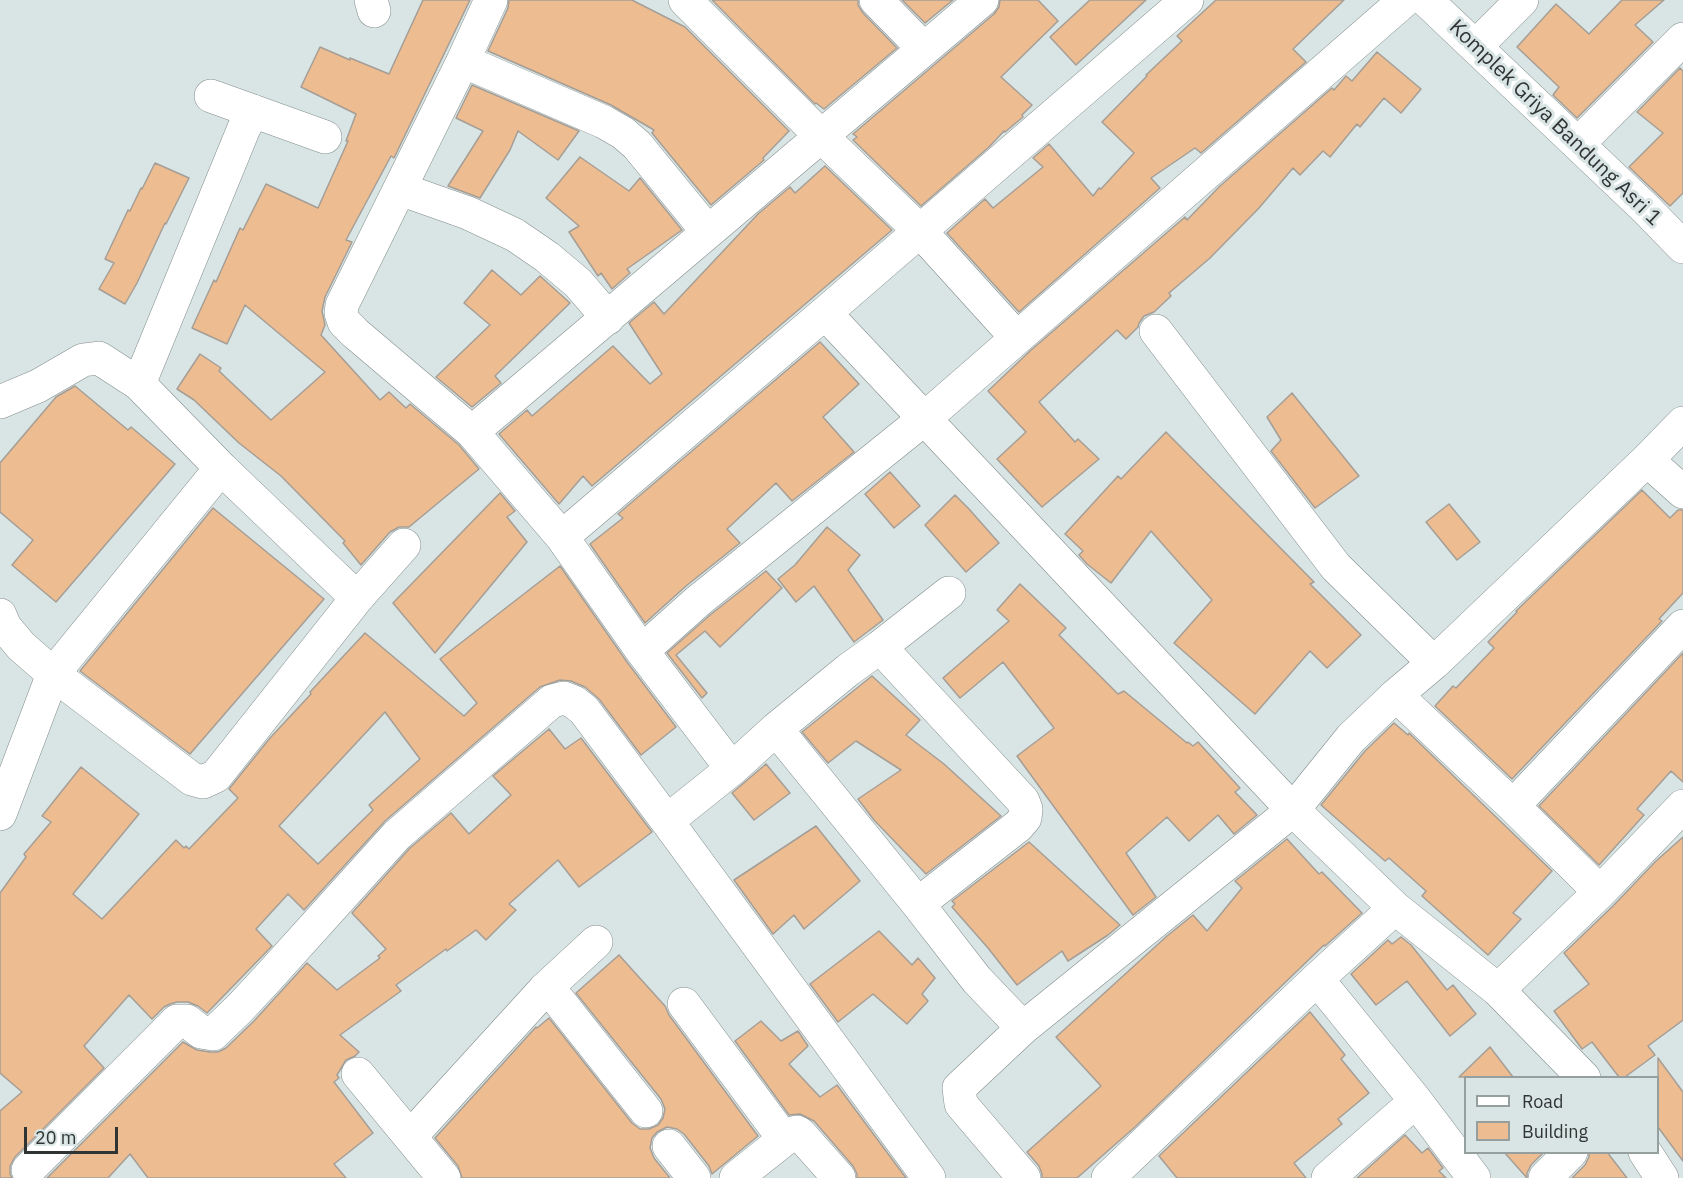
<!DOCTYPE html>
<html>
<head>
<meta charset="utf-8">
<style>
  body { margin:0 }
  #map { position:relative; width:1683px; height:1178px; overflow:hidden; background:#d9e5e4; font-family:"IBM Plex Sans",sans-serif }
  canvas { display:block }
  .legend { position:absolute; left:1464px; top:1076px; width:195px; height:78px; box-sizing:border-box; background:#d9e5e4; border:2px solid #959f9e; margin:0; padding:8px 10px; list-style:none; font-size:18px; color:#303534 }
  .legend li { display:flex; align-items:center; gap:12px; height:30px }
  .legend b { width:30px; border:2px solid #959f9e }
  .scale { position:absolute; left:24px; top:1127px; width:94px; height:27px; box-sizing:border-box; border:3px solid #303534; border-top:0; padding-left:8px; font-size:18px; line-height:21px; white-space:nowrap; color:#303534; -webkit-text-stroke:4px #d9e5e4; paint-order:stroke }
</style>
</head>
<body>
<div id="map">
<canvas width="1683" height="1178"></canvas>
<ul class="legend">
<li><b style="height:8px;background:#fff"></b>Road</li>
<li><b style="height:16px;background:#edbc90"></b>Building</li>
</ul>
<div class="scale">20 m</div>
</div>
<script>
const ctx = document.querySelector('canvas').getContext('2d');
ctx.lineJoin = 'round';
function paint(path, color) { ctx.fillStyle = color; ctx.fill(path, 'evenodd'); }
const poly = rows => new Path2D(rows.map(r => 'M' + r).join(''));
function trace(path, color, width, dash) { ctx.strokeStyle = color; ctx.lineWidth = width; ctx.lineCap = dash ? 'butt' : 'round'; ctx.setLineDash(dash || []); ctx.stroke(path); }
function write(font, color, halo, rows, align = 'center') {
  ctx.font = font + ' "IBM Plex Sans",sans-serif'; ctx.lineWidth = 6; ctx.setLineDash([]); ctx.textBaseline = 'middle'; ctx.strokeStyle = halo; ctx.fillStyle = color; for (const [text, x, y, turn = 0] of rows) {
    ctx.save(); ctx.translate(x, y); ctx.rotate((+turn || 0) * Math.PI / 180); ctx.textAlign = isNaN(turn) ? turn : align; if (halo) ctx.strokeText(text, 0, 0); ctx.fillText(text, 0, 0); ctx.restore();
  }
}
const building = poly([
  [423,0,470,0,394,158,391,156,346,240,352,242,325,297,322,311,325,325,321,335,380,400,389,392,406,408,410,404,459,445,479,469,409,527,399,527,390,532,361,565,343,543,345,541,281,476,239,443,194,400,177,389,200,354,221,368,219,371,271,420,325,372,245,305,227,344,192,328,214,280,216,282,240,228,243,230,266,184,318,208,348,141,346,141,356,114,301,87,320,47,350,60,350,58,389,74,423,0],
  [509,0,632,0,685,27,789,131,763,158,764,160,711,205,652,133,654,130,611,105,488,51,508,8,509,0],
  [712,0,858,0,858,5,863,13,897,48,824,109,816,103,815,104,712,0],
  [902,0,953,0,925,23,902,0],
  [1000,0,1038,0,1058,21,1001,77,1032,105,1022,115,1023,117,1005,132,1004,131,989,147,921,206,853,140,857,137,853,134,994,14,999,7,1000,0],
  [1090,0,1146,0,1076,65,1050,37,1090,0],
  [1216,0,1344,0,1293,49,1306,62,1201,153,1195,148,1151,178,1160,188,1019,312,947,233,985,199,993,208,1043,167,1033,158,1049,144,1093,196,1099,188,1101,189,1134,153,1102,122,1147,76,1146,75,1182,41,1177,36,1216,0],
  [1622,0,1664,0,1635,25,1653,42,1577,118,1553,95,1559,87,1517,47,1556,4,1589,34,1622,0],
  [1377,52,1421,89,1401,113,1384,98,1360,127,1357,124,1330,157,1323,151,1300,175,1293,168,1259,208,1210,258,1169,293,1171,296,1154,312,1144,316,1139,323,1138,327,1126,339,1117,330,1039,402,1075,442,1078,439,1099,459,1042,507,997,459,1026,432,988,391,1030,351,1185,217,1187,220,1220,186,1332,88,1334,90,1346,76,1352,81,1377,52],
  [1680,68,1683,71,1683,193,1670,206,1629,167,1663,133,1637,112,1680,68],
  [472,85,579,131,558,160,518,131,510,150,480,198,448,186,483,131,456,118,472,85],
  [580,157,629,191,640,178,682,230,627,269,630,273,612,289,601,273,598,276,569,232,579,226,546,198,580,157],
  [155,163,189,178,166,224,165,223,137,283,125,304,99,289,114,263,105,259,128,210,130,211,141,188,142,189,155,163],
  [825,166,892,230,592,486,583,476,559,504,499,434,527,410,532,416,613,346,650,384,662,374,629,323,654,302,664,314,758,214,790,187,795,193,825,166],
  [492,270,521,295,540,276,570,303,495,376,501,383,472,407,436,377,490,325,464,303,492,270],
  [820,342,859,384,823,417,854,452,792,501,776,483,727,529,740,543,686,586,645,623,590,544,623,518,618,514,820,342],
  [75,386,128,430,131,427,175,464,56,602,12,565,33,540,0,512,0,463,56,397,75,386],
  [1292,393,1359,476,1315,508,1271,451,1281,440,1267,417,1292,393],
  [1166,432,1314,582,1310,584,1361,635,1327,668,1310,651,1255,714,1174,643,1212,600,1151,531,1111,583,1087,564,1079,555,1083,551,1065,534,1118,476,1121,479,1166,432],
  [890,472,920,506,894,528,865,494,890,472],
  [1642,490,1670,518,1678,510,1683,510,1683,593,1659,619,1662,621,1512,779,1435,706,1453,686,1456,688,1494,648,1488,642,1517,612,1516,611,1642,490],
  [500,493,515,511,507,517,527,542,435,653,393,603,500,493],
  [955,495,969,509,999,543,966,572,925,525,955,495],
  [1449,504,1480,542,1457,560,1426,522,1449,504],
  [213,508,324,599,190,754,80,671,213,508],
  [827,527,860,555,848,570,883,620,854,642,814,586,796,602,778,579,795,565,827,527],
  [560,566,627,662,676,727,641,755,599,699,585,687,571,681,560,680,540,687,385,821,304,910,288,894,256,929,272,946,207,1013,198,1006,188,1002,177,1002,170,1004,164,1007,152,1019,129,995,84,1046,104,1068,15,1157,10,1166,10,1174,12,1178,0,1178,0,1111,22,1092,0,1073,0,893,26,857,24,854,51,822,42,816,81,767,139,814,73,894,102,919,176,840,184,848,186,846,189,849,238,798,229,789,270,738,311,694,310,692,365,633,464,716,477,703,440,659,560,566],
  [385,712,420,759,369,805,373,810,318,864,279,826,385,712],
  [766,571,782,588,720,647,705,631,676,655,707,693,702,698,667,653,710,615,766,571],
  [1020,584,1066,628,1059,635,1118,694,1124,691,1187,743,1188,742,1193,746,1198,742,1240,788,1235,792,1257,815,1234,834,1218,815,1189,841,1167,817,1126,853,1156,897,1133,915,1017,756,1054,728,1003,662,960,698,943,678,1009,621,997,610,1020,584],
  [1683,653,1683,782,1671,771,1637,809,1644,815,1599,865,1539,806,1683,653],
  [872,676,920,720,906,735,944,764,1001,816,926,874,874,820,858,799,901,770,856,741,828,763,802,732,872,676],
  [1394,723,1408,735,1409,733,1552,871,1513,913,1521,919,1488,955,1422,896,1426,891,1389,858,1385,861,1321,805,1365,751,1394,723],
  [549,729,565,749,581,738,652,832,579,887,558,860,509,904,516,910,486,940,476,930,447,951,446,949,396,985,401,991,340,1035,359,1052,355,1056,346,1060,337,1075,339,1078,334,1082,373,1133,334,1164,346,1178,148,1178,130,1154,108,1178,47,1178,183,1042,197,1050,210,1052,218,1052,226,1048,254,1021,307,963,337,990,380,958,378,956,386,949,352,913,410,848,451,813,469,834,511,795,493,776,549,729],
  [766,764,790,793,754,820,732,793,766,764],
  [816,826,860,881,804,929,794,915,773,934,734,880,816,826],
  [1683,837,1683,1020,1648,1046,1655,1055,1625,1077,1619,1077,1592,1042,1582,1049,1554,1011,1589,984,1564,953,1613,906,1656,861,1683,837],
  [1287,839,1319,874,1322,872,1362,913,1325,946,1324,945,1135,1127,1077,1178,1042,1178,1042,1174,1039,1166,1027,1152,1101,1086,1056,1037,1167,936,1193,915,1207,931,1242,888,1235,881,1287,839],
  [1029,842,1120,925,1108,935,1068,961,1062,951,1017,985,988,948,952,907,955,904,952,901,1029,842],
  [879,931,912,965,918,958,935,978,922,994,928,1001,907,1024,873,994,838,1022,810,984,879,931],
  [1401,937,1411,945,1447,990,1453,985,1476,1014,1450,1036,1407,981,1376,1005,1351,974,1388,940,1392,944,1401,937],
  [619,955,665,1006,669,1015,758,1136,712,1174,709,1166,684,1134,677,1129,667,1127,657,1132,652,1138,650,1148,654,1158,670,1178,462,1178,458,1166,435,1138,536,1027,537,1028,549,1018,632,1123,640,1129,649,1129,658,1125,663,1118,665,1109,661,1099,576,993,619,955],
  [1310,1012,1345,1055,1341,1059,1369,1093,1338,1119,1342,1124,1294,1163,1306,1178,1177,1178,1159,1156,1310,1012],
  [761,1021,781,1041,798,1031,808,1046,789,1064,820,1097,837,1085,906,1178,857,1178,857,1174,853,1166,814,1121,800,1114,789,1115,735,1041,761,1021],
  [1490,1047,1513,1077,1459,1077,1490,1047],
  [1658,1058,1683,1092,1683,1161,1658,1127,1658,1058],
  [1405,1135,1422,1153,1428,1148,1443,1168,1439,1171,1446,1178,1357,1178,1405,1135],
  [1504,1152,1544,1152,1531,1165,1527,1173,1527,1178,1504,1152],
  [1589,1152,1607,1152,1627,1178,1572,1178,1585,1165,1589,1157,1589,1152]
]);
paint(building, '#edbc90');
trace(building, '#a59e97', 1.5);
const minor = poly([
  [371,0,374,11],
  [491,0,463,61,342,305,341,313,344,322,355,333,472,432,562,537],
  [685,0,821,136,920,231,1017,338],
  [876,0,924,49],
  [1187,0,825,313,562,537,642,651,698,601,924,419,1405,0],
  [1426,0,1645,208,1683,247],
  [1476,46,1522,0],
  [463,61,604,122,623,133,637,145,708,232],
  [211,96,325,137],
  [1578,144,1683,39],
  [400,189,468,213,515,235,547,257,578,283,608,318],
  [825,313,1293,810,1351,738,1396,695,1434,663,1647,460,1683,423],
  [1156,331,1336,567,1434,663],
  [0,402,38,386,83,360,99,358,139,384,244,128,253,111],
  [472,432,982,0],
  [1647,460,1683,492],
  [221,468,357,598],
  [0,615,5,627,21,646,53,674,192,779,203,782,216,776,357,598,404,545],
  [880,647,1023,801,1026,809,1025,818,1018,826,918,904],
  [642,651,732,769],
  [1396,695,1513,806,1600,892],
  [776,729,918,904,977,980,1023,1028,1293,810,1395,908,1498,990,1584,1078],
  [1513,806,1683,626],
  [0,814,53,674,221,468,139,384],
  [667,821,929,1178],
  [1317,979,1416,1101,1474,1178],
  [545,989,596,942],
  [1498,990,1600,892,1683,806],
  [684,1004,784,1139],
  [1023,1028,959,1088,961,1104,1024,1178],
  [358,1074,444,1178],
  [410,1137,545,989,559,1001,646,1111],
  [669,1146,694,1178],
  [1645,1152,1662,1178],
  [28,1170,177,1021,187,1021,201,1032,213,1034,240,1008,267,979,397,835,552,701,564,698,574,702,584,710,667,821,732,769,776,729,848,670,880,647,949,593],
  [736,1178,791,1134,797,1132,800,1134,839,1178],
  [1108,1178,1317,979,1395,908],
  [1328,1178,1416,1101],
  [1545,1178,1571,1152]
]);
trace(minor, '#828d8c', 34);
trace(minor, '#fff', 33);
write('21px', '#303534', '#d9e5e4', [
  ["Komplek Griya Bandung Asri 1",1555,123,44]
]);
</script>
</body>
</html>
